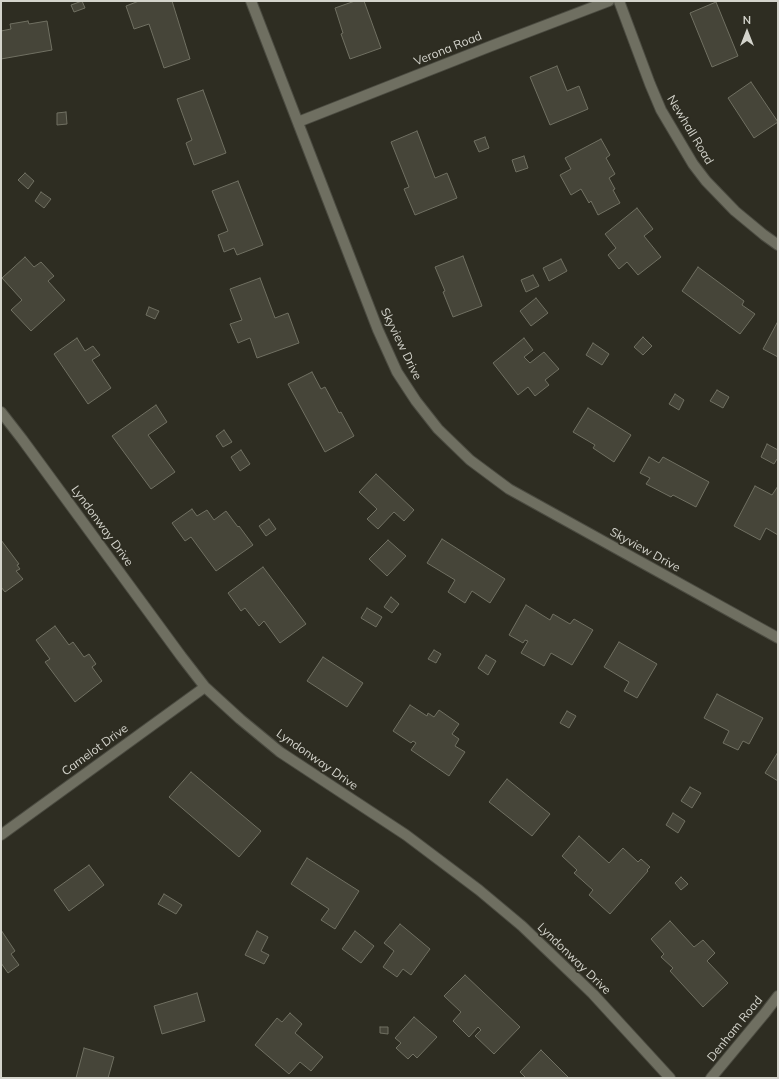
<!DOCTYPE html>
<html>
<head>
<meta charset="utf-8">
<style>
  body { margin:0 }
  #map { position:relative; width:779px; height:1079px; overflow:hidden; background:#2e2d22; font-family:Mulish,sans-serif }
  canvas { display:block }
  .frame { position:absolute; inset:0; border:2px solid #d4d4cc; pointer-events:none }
  .north { position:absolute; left:727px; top:12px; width:40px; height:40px; -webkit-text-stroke:3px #2e2d22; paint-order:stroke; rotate:0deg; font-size:11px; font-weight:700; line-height:16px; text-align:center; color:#d4d4cc }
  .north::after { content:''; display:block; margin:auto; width:14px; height:18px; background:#d4d4cc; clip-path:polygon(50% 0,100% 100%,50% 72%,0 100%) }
</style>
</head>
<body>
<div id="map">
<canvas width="779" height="1079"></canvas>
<div class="frame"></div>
<div class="north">N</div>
</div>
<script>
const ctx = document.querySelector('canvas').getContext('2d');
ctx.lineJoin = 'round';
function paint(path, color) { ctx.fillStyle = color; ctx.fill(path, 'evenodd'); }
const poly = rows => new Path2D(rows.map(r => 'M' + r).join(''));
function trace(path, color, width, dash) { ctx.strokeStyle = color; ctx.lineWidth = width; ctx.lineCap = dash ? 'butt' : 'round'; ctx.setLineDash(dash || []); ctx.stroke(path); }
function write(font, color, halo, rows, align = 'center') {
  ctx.font = font + ' Mulish,sans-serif'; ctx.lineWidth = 3.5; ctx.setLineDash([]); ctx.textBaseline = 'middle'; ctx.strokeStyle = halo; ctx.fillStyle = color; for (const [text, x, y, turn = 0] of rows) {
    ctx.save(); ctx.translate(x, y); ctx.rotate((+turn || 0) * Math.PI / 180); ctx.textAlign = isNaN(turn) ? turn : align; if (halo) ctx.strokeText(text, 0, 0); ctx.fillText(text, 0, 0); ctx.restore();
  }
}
const building = poly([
  [82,1,85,8,74,12,71,5,82,1],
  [139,1,172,1,190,59,164,68,149,24,134,29,126,6,139,1],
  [355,1,364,1,381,48,350,59,341,34,343,33,335,8,355,1],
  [716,2,738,56,712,67,690,13,716,2],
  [28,21,29,24,47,21,52,50,1,59,1,31,11,29,10,24,28,21],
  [557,66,567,91,579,86,588,109,550,125,530,77,557,66],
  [751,82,778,122,754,138,728,98,751,82],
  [203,90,226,153,194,165,186,143,192,140,177,99,203,90],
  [66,112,67,124,57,125,57,113,66,112],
  [417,131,435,178,447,173,457,198,415,215,404,189,409,187,391,142,417,131],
  [485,137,489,148,479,152,474,141,485,137],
  [601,139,610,155,606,158,615,174,609,178,615,189,613,190,620,203,598,215,591,201,589,203,581,189,571,195,560,175,571,169,565,158,601,139],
  [524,156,528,168,516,172,512,160,524,156],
  [25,173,34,181,28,189,18,180,25,173],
  [238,181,263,245,237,255,234,248,224,252,218,235,228,231,212,191,238,181],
  [41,192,51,199,44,208,35,201,41,192],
  [637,208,653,229,644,236,661,257,638,275,627,262,619,269,608,255,616,248,605,234,637,208],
  [463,256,482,306,453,317,443,292,445,291,435,267,463,256],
  [25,257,34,267,41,262,54,276,48,281,65,300,31,331,11,310,22,300,2,278,25,257],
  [561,259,567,271,549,281,543,268,561,259],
  [698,267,744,301,742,305,755,314,740,334,682,291,698,267],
  [533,275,539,286,526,292,521,280,533,275],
  [260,278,275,318,288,313,299,343,257,358,250,338,238,343,230,324,242,320,230,289,260,278],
  [536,298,548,313,531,326,520,311,536,298],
  [149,307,159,311,155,319,146,315,149,307],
  [777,323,778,323,778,357,763,349,777,323],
  [643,337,652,346,643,355,634,347,643,337],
  [77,338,85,351,93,346,100,355,92,360,111,388,88,404,54,354,77,338],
  [524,338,533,350,524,357,530,363,544,352,559,369,545,380,549,385,535,396,528,387,518,395,493,363,524,338],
  [593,343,609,354,602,365,586,355,593,343],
  [312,372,321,389,325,387,339,413,341,412,354,436,325,452,288,384,312,372],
  [717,390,729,397,723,408,710,401,717,390],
  [675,394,684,400,679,410,669,404,675,394],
  [156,405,167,422,148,435,175,472,151,489,112,436,156,405],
  [588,408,631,435,614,462,593,448,595,445,573,432,588,408],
  [224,430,232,442,223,447,216,436,224,430],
  [767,444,778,450,778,459,777,459,774,464,761,457,767,444],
  [241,450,250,464,240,471,231,457,241,450],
  [649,457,659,463,663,457,709,482,696,507,673,495,671,497,646,484,650,478,640,473,649,457],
  [376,474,414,510,404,521,394,512,378,529,367,519,377,509,359,492,376,474],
  [755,486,772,495,778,486,778,535,766,528,760,540,734,526,755,486],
  [192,509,197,516,207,510,214,520,226,511,238,527,239,526,253,545,216,571,191,537,185,541,172,523,192,509],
  [269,519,276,529,266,536,259,526,269,519],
  [442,539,505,579,490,603,472,591,465,603,448,592,455,580,427,563,442,539],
  [1,540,19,564,17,565,20,569,16,571,23,579,5,592,1,587,1,540],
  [388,540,406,556,387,576,369,559,388,540],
  [263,567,306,624,280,643,264,621,259,626,245,608,241,611,228,593,263,567],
  [391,597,399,604,392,613,384,607,391,597],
  [526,605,550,620,553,614,570,624,574,619,593,630,572,665,551,653,544,666,521,653,528,641,525,640,523,643,509,635,526,605],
  [367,608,382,617,376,627,361,618,367,608],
  [55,626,69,645,73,642,84,657,89,654,96,664,92,667,102,681,75,702,45,662,50,659,36,640,55,626],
  [619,642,657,664,637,698,624,691,629,682,604,667,619,642],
  [434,650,441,654,436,663,428,659,434,650],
  [486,655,496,661,488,675,478,668,486,655],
  [323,657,363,683,347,707,307,681,323,657],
  [717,694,763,718,749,744,743,741,738,750,723,743,729,731,704,718,717,694],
  [410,705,427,716,428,713,434,717,439,710,459,724,452,734,459,739,455,746,465,752,449,776,411,750,416,743,413,741,411,743,393,731,410,705],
  [567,711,576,716,569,728,560,723,567,711],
  [778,752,778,781,765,773,778,752],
  [191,772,261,831,239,857,169,797,191,772],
  [507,779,550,814,532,836,489,802,507,779],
  [690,787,701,793,692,808,681,801,690,787],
  [673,813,685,821,678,833,666,825,673,813],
  [579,836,609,863,623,848,638,862,641,859,650,867,647,870,648,871,610,914,589,895,593,890,574,873,577,870,562,856,579,836],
  [307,858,359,891,335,929,321,920,329,909,291,884,307,858],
  [89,865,104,885,69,911,54,890,89,865],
  [681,877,688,884,681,890,675,883,681,877],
  [164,894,182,905,176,914,158,904,164,894],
  [670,921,694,947,703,940,715,953,707,961,728,983,703,1007,670,971,673,968,661,957,664,954,651,939,670,921],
  [400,924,430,949,411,975,403,969,397,977,383,967,394,951,384,943,400,924],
  [1,930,15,951,11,954,19,965,8,973,1,963,1,930],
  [257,931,268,937,261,951,269,955,264,964,245,955,257,931],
  [355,931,374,946,361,963,342,949,355,931],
  [465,975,520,1027,494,1054,475,1036,481,1030,478,1027,469,1037,453,1021,461,1012,444,996,465,975],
  [197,993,205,1021,162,1034,154,1006,197,993],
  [290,1013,302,1024,295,1033,323,1057,311,1071,300,1062,289,1074,255,1045,277,1018,282,1022,290,1013],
  [414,1017,437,1037,417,1058,413,1054,408,1059,396,1048,401,1043,395,1038,414,1017],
  [380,1027,388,1027,388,1034,380,1033,380,1027],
  [84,1048,114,1057,108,1078,76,1078,84,1048],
  [541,1050,569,1078,526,1078,520,1072,541,1050]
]);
paint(building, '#464539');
trace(building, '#707062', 1);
const minor = poly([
  [251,1,378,330,397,372,416,401,438,429,470,460,509,489,778,638],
  [619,1,650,84,661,110,693,164,706,181,735,211,764,235,778,245],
  [298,122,491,46,609,1],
  [1,412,22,439,181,656,205,687,240,719,280,752,406,835,479,890,522,926,593,994,670,1078],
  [1,835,205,687],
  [711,1078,765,1013,778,996]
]);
trace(minor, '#4b4b41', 12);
trace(minor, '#6f6f61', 10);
write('12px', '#d4d4cc', '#2e2d22', [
  ["Verona Road",448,49,-22],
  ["Newhall Road",690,130,59],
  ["Skyview Drive",401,344,64],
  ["Lyndonway Drive",102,526,54],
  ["Skyview Drive",645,550,29],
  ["Camelot Drive",95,750,-36],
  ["Lyndonway Drive",317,760,35],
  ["Lyndonway Drive",574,959,44],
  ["Denham Road",735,1029,-51]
]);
</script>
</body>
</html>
